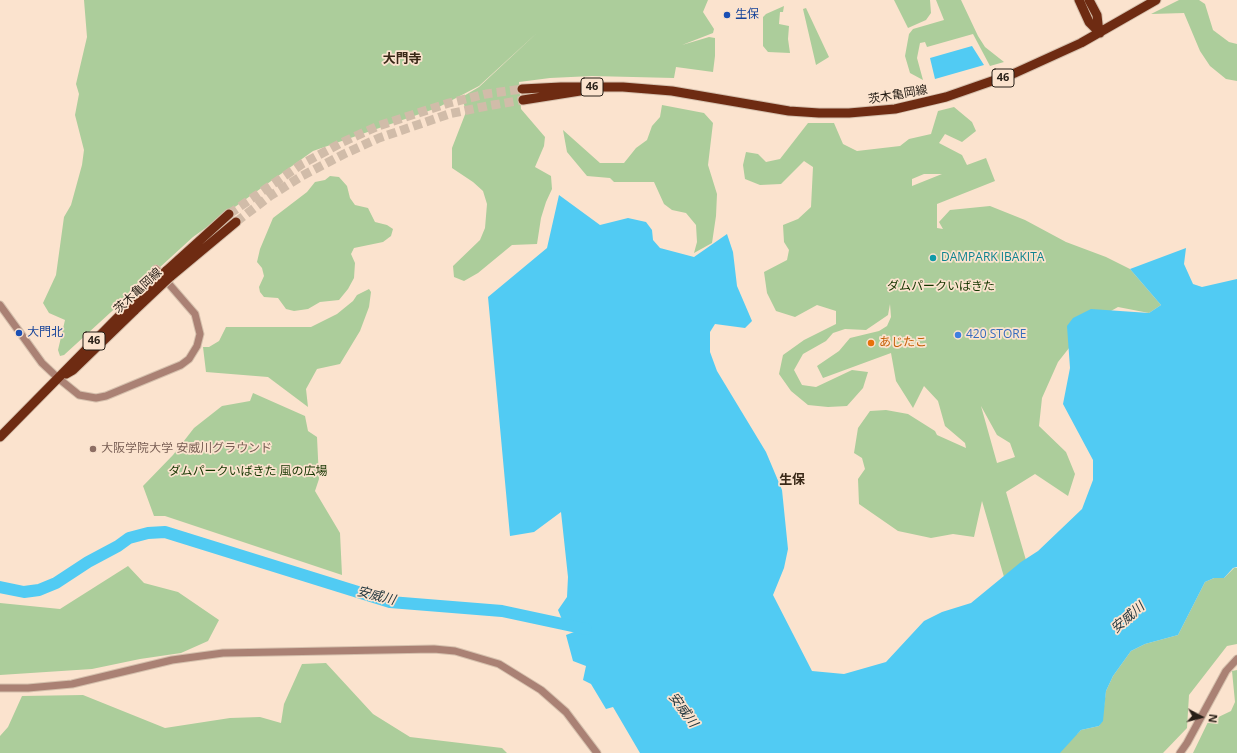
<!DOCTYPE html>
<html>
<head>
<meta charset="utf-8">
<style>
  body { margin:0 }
  #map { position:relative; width:1237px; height:753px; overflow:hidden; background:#fbe3ce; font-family:"Open Sans",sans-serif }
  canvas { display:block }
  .north { position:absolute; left:1181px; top:697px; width:40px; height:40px; -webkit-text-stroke:3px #fbe3ce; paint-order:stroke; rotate:97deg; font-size:11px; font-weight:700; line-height:16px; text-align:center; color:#271f17 }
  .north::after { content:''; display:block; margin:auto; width:14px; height:18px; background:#271f17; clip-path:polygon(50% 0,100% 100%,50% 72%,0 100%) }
</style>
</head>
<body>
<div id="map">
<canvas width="1237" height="753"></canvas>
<div class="north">N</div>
</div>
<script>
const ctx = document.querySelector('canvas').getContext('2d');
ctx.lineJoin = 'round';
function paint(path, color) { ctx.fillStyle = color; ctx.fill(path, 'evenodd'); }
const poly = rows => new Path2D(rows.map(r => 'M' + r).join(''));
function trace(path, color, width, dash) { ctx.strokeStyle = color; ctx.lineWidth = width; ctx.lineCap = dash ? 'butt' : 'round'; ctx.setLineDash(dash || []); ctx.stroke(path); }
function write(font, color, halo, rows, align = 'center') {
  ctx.font = font + ' "Open Sans","Noto Sans JP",sans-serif'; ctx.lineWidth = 3.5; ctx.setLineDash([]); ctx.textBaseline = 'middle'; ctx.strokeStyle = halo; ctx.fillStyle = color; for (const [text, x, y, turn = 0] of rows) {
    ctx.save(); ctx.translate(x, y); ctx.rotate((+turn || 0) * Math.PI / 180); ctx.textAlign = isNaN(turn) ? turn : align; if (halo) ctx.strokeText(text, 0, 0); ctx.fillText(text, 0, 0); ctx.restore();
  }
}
paint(poly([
  [84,0,708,0,703,12,714,29,713,33,682,45,709,37,715,38,715,56,713,72,676,67,674,78,592,76,550,78,519,82,521,109,545,137,544,146,535,167,551,176,552,189,546,202,541,218,537,244,512,245,478,273,464,281,454,277,453,266,480,240,485,228,487,204,483,191,473,182,452,168,452,148,466,112,462,97,479,87,539,31,479,86,437,108,313,151,193,237,64,355,60,356,58,350,65,320,49,313,43,303,56,275,64,217,71,205,82,165,84,150,75,115,79,94,76,84,87,37],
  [894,0,930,0,931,13,926,20,908,28],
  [936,0,961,0,978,36,985,47,1004,62,990,66,973,34,927,47,925,42,920,43,917,58,923,80,910,73,905,56,909,34,913,29,944,20],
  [1179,0,1199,0,1205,4,1213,30,1229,42,1237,44,1237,81,1226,79,1210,66,1200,51,1184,13,1151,14],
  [784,6,783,12,780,12,779,24,789,26,788,39,790,53,768,52,763,46,763,17,766,14],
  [806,8,829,57,816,65,803,9],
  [662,105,704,113,713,123,708,165,717,194,716,216,712,243,694,253,697,242,696,225,686,213,672,210,664,204,654,182,614,182,610,178,587,176,567,152,563,130,600,163,624,163,636,148,647,140,652,126,660,117],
  [954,107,972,122,976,131,962,142,945,134,939,143,962,155,967,165,986,158,995,181,937,204,937,228,943,229,939,222,950,210,990,206,1025,220,1066,242,1106,257,1130,269,1161,305,1149,313,1118,307,1088,324,1058,362,1042,398,1039,426,1066,452,1075,474,1068,496,1035,474,1006,492,1077,734,1081,730,1099,726,1102,721,1106,691,1113,676,1131,651,1145,644,1178,635,1205,582,1214,578,1224,578,1234,568,1237,568,1237,644,1227,646,1189,695,1187,728,1163,753,1055,753,982,501,974,537,953,534,931,538,898,531,859,504,858,479,865,469,862,458,854,453,858,428,870,411,886,410,908,414,935,431,937,435,966,448,965,443,945,426,938,401,924,386,913,408,896,381,891,353,823,378,817,366,839,351,850,338,879,331,887,326,891,317,890,304,888,315,866,330,845,329,833,333,826,341,803,354,794,370,802,385,816,387,852,370,868,372,863,388,847,406,828,407,808,405,791,391,779,374,783,355,804,340,836,324,836,311,817,305,795,317,776,311,767,293,764,272,787,260,789,250,784,242,783,225,798,219,811,207,813,167,804,161,781,184,760,185,745,179,743,165,746,152,758,154,766,162,780,159,808,123,834,123,843,144,857,151,900,146,909,139,931,134,938,111],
  [924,174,942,174,912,186,912,179],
  [981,406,997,435,1010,443,1015,457,997,463],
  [330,176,339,177,347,186,350,198,355,205,368,208,375,222,387,225,393,229,391,236,383,242,354,248,351,254,355,263,354,278,348,289,339,300,320,302,308,309,294,311,286,309,278,298,264,297,260,292,259,287,264,276,262,268,257,262,260,249,273,218,307,192,315,182,325,180],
  [369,289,371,292,369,307,360,331,340,364,317,369,306,389,308,407,268,377,206,372,203,347,209,347,219,341,226,327,311,327,337,314,353,301,357,295],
  [253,393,305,416,308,431,317,437,319,479,315,491,340,533,342,575,165,516,154,516,143,486,173,455,194,428,222,406,250,401],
  [128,566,144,583,178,592,219,620,208,641,181,653,140,659,92,669,0,675,0,603,60,609],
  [326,663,373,714,410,737,502,748,507,753,0,753,0,736,8,727,22,696,83,695,165,728,230,718,260,717,281,723,284,704,302,664],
  [1237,670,1237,753,1193,753,1208,722,1231,711,1235,702,1232,671]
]), '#accd9b');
paint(poly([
  [972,46,984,65,935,79,930,58],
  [559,195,600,225,628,218,646,222,652,230,653,240,660,248,694,257,727,234,733,252,737,286,752,321,745,328,715,324,710,332,710,352,717,371,766,452,782,490,788,549,784,568,773,595,812,671,844,674,886,662,924,621,942,612,971,603,1021,562,1038,551,1082,509,1093,480,1093,460,1063,404,1070,368,1067,326,1073,318,1091,309,1149,313,1161,305,1130,269,1186,248,1184,264,1193,284,1202,287,1237,279,1237,567,1233,568,1224,578,1214,578,1205,582,1178,635,1145,644,1131,651,1113,676,1106,691,1103,721,1099,726,1081,730,1060,753,640,753,613,707,606,709,591,684,583,680,586,666,573,661,566,635,574,632,571,620,563,622,558,610,567,597,568,577,561,512,534,532,510,536,488,297,547,248]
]), '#51cbf3');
trace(poly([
  [0,587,24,592,39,590,56,583,88,562,118,546,129,538,148,533,165,532,390,602,502,611,586,629]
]), '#51cbf3', 12);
trace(poly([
  [229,214,302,164,343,142,378,126,449,103,486,94,522,89],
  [236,222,270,196,302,176,344,154,379,138,449,114,487,106,523,100]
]), '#d1bca9', 9, [9, 4.5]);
const tertiary = poly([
  [0,305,42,363,58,378,79,395,96,398,106,396,181,365,189,359,197,346,200,334,195,314,156,269],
  [0,688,28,688,72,684,172,660,223,653,434,649,455,651,499,664,541,690,566,712,597,753],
  [1180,753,1187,743,1226,671,1237,659]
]);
const primary = poly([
  [1079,0,1089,22,1100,33],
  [1089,0,1097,15,1099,33],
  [522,89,561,87,623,87,672,91,789,111,819,113,849,113,895,109,946,97,1015,73,1081,43,1156,0],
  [523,100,580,91],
  [166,271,229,214],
  [170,277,236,222],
  [66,374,73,370,135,310],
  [0,437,131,304]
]);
trace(tertiary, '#d5c0ad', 9);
trace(primary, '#d5c0ad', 11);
trace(tertiary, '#aa8174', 7);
trace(primary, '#6e2b12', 9);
const primaryBridge = poly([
  [131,304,166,271],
  [135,310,170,277]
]);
trace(primaryBridge, '#d5c0ad', 11, []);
trace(primaryBridge, '#6e2b12', 9);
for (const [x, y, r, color] of [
  [727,15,4,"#1a4fb4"],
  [933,258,4,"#0f9aa8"],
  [19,333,4,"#1a4fb4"],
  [958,335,4,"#3f7fe0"],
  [871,343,4,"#e8710a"],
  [93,449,4,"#8d6e63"]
]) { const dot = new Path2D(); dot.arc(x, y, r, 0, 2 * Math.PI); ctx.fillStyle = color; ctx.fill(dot); trace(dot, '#fbe3ce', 1.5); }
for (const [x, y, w] of [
  [1003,78,22],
  [592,87,22],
  [94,341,22]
]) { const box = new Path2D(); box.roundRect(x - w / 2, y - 9, w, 18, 3); ctx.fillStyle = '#fbe3ce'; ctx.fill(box); trace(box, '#271f17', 1); }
write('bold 11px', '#271f17', null, [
  ["46",1003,78],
  ["46",592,87],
  ["46",94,341]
]);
write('12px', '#164399', '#fbe3ce', [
  ["生保",735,15],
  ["大門北",27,333]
], 'left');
write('12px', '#271f17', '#fbe3ce', [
  ["茨木亀岡線",898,95,-10],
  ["茨木亀岡線",138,291,-43]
]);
write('12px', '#0d838f', '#fbe3ce', [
  ["DAMPARK IBAKITA",941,258]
], 'left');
write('12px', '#153500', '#fbe3ce', [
  ["ダムパークいばきた",941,287],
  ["ダムパークいばきた 風の広場",248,472]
]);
write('12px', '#366cbe', '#fbe3ce', [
  ["420 STORE",966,335]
], 'left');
write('12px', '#c56008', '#fbe3ce', [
  ["あじたこ",879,343]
], 'left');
write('12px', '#785e54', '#fbe3ce', [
  ["大阪学院大学 安威川グラウンド",101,449]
], 'left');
write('bold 13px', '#392817', '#fbe3ce', [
  ["大門寺",402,59],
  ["生保",792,480]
]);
write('italic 13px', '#1f343c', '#fbe3ce', [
  ["安威川",376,596,14],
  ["安威川",1128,618,-41],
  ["安威川",683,710,54]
]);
</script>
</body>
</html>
